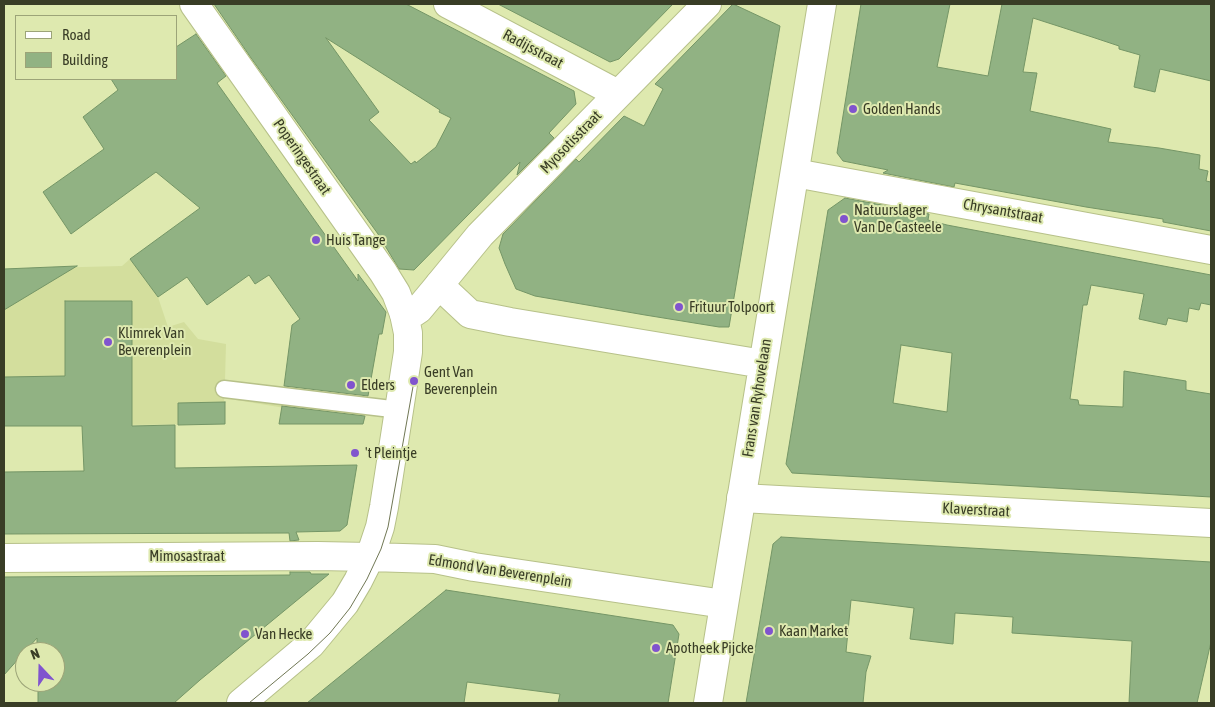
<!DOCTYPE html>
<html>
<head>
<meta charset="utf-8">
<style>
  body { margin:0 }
  #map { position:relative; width:1215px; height:707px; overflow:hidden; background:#dee9af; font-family:"Asap Condensed",sans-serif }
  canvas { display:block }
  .frame { position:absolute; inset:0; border:5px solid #393d26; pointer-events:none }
  .legend { position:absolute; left:15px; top:15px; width:162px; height:65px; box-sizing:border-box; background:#dee9af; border:1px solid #9ca478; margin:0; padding:6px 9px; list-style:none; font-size:15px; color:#393d26 }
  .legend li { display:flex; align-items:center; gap:10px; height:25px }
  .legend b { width:25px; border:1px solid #9ca478 }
  .north { position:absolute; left:15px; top:642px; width:50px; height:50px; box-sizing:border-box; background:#dee9af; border:1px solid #9ca478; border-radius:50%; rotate:339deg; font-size:14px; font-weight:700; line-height:20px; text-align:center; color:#393d26 }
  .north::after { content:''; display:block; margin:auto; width:18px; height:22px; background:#8054ce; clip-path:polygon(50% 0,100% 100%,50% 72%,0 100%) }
</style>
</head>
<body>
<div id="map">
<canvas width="1215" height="707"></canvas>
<div class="frame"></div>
<ul class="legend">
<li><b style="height:6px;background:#fff"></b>Road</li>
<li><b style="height:14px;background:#91b283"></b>Building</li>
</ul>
<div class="north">N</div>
</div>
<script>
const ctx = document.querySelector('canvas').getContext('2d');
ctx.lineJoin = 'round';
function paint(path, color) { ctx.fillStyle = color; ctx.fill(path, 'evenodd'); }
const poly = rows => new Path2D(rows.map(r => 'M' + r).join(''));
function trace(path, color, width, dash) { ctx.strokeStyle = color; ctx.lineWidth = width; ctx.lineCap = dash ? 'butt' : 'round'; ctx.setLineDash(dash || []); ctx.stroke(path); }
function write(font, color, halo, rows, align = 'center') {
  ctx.font = font + ' "Asap Condensed",sans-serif'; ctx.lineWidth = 4; ctx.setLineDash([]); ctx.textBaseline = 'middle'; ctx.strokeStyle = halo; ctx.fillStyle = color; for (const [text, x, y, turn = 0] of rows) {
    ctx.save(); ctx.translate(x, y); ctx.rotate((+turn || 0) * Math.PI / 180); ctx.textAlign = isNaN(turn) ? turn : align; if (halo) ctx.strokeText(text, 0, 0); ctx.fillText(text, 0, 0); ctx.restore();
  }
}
paint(poly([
  [130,259,158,297,168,327,184,322,198,339,226,344,225,380,367,404,364,421,224,398,225,424,4,426,4,269,122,266]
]), '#d3de9d');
const building = poly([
  [214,4,406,4,574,91,576,104,549,133,554,138,517,175,520,162,414,270,399,269,378,234,251,58,214,4],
  [326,38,440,110,439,112,451,118,436,147,416,163,415,161,411,164,369,120,379,112,326,38],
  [498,4,673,4,619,59,610,62,498,4],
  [733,4,780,26,729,327,719,327,645,315,535,296,516,289,505,264,499,248,503,234,576,159,579,162,624,116,644,126,663,89,655,84,733,4],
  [861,4,950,4,937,67,988,76,1002,4,1211,4,1211,81,1160,69,1155,92,1134,87,1140,55,1119,49,1119,46,1092,37,1033,18,1023,72,1037,73,1030,111,1111,129,1108,142,1159,148,1200,155,1199,169,1208,171,1206,181,1211,182,1211,231,1163,222,1163,219,1086,207,955,183,954,187,883,173,888,170,843,161,837,153,861,4],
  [196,34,226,76,217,83,358,281,358,274,386,312,382,334,379,334,368,396,284,386,292,325,300,319,269,275,255,284,249,275,207,305,187,277,158,297,130,259,200,208,156,172,71,234,43,192,104,149,83,117,118,90,111,79,176,79,176,47,196,34],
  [845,198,929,214,928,220,947,225,1211,275,1211,305,1201,303,1199,310,1189,308,1187,322,1168,318,1166,325,1139,319,1144,294,1091,285,1087,305,1083,305,1070,399,1078,400,1079,405,1123,407,1124,371,1186,381,1186,390,1211,394,1211,497,792,473,786,464,828,210,845,198],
  [901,345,952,353,947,412,893,403,901,345],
  [77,266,4,310,4,269,77,266],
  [65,301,132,301,132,426,175,425,175,468,357,465,347,525,340,531,296,532,299,540,290,541,289,533,4,534,4,472,84,471,82,426,4,426,4,377,65,376,65,301],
  [225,402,225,424,178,425,178,403,225,402],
  [282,406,365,416,363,424,279,424,282,406],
  [781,537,1211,562,1211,642,1197,703,1129,703,1132,641,1012,633,1013,617,955,613,953,644,910,639,914,608,851,600,846,652,871,656,866,672,863,703,746,703,773,544,781,537],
  [290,572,310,572,311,574,329,574,200,680,174,703,38,703,38,682,55,682,55,652,37,652,37,638,4,675,4,577,290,575,290,572],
  [446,590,673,625,679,634,668,703,558,703,560,694,467,682,464,703,307,703,446,590]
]);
paint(building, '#91b283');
trace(building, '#749566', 1);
const service = poly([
  [224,389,400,410]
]);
const minor = poly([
  [194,4,383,272,396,293,404,314],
  [448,4,618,94],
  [795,173,1211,250],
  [439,285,480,235,707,4],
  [741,498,1211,523],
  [4,558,318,556,370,557]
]);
const tertiary = poly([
  [370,557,435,559,474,567,724,604],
  [241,703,311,644,345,603,358,581,370,557,380,527,384,507,408,352,408,333,404,314,413,313,419,309,439,285,470,314,510,322,763,364],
  [708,703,822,4]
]);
trace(service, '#b7c189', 19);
trace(minor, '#b7c189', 30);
trace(tertiary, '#b7c189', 30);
trace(service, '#fff', 16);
trace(minor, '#fff', 28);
trace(tertiary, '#fff', 28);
trace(poly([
  [249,703,308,654,330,633,350,608,367,579,381,549,388,527,414,381]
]), '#707754', 1);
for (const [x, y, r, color] of [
  [853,109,5,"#8054ce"],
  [844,219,5,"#8054ce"],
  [316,240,5,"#8054ce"],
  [679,307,5,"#8054ce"],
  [108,342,5,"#8054ce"],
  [414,381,5,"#8054ce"],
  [351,385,5,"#8054ce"],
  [355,453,5,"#8054ce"],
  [769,631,5,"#8054ce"],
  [245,634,5,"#8054ce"],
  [656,648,5,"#8054ce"]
]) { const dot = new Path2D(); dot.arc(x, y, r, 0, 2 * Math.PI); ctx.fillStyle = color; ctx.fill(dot); trace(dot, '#dee9af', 2); }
write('15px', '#393d26', '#dee9af', [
  ["Radijsstraat",533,49,28],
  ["Myosotisstraat",571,142,-46],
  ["Poperingestraat",302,157,55],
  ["Chrysantstraat",1003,211,10],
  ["Frans van Ryhovelaan",757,398,-81],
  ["Klaverstraat",976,510,3],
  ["Mimosastraat",187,556],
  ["Edmond Van Beverenplein",500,571,9]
]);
write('15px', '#393d26', '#dee9af', [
  ["Golden Hands",863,109],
  ["Natuurslager",854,210],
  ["Van De Casteele",854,227],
  ["Huis Tange",326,240],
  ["Frituur Tolpoort",689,307],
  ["Klimrek Van",118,333],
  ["Beverenplein",118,350],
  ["Gent Van",424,372],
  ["Beverenplein",424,389],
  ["Elders",361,385],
  ["'t Pleintje",365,453],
  ["Kaan Market",779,631],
  ["Van Hecke",255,634],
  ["Apotheek Pijcke",666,648]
], 'left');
</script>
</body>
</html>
